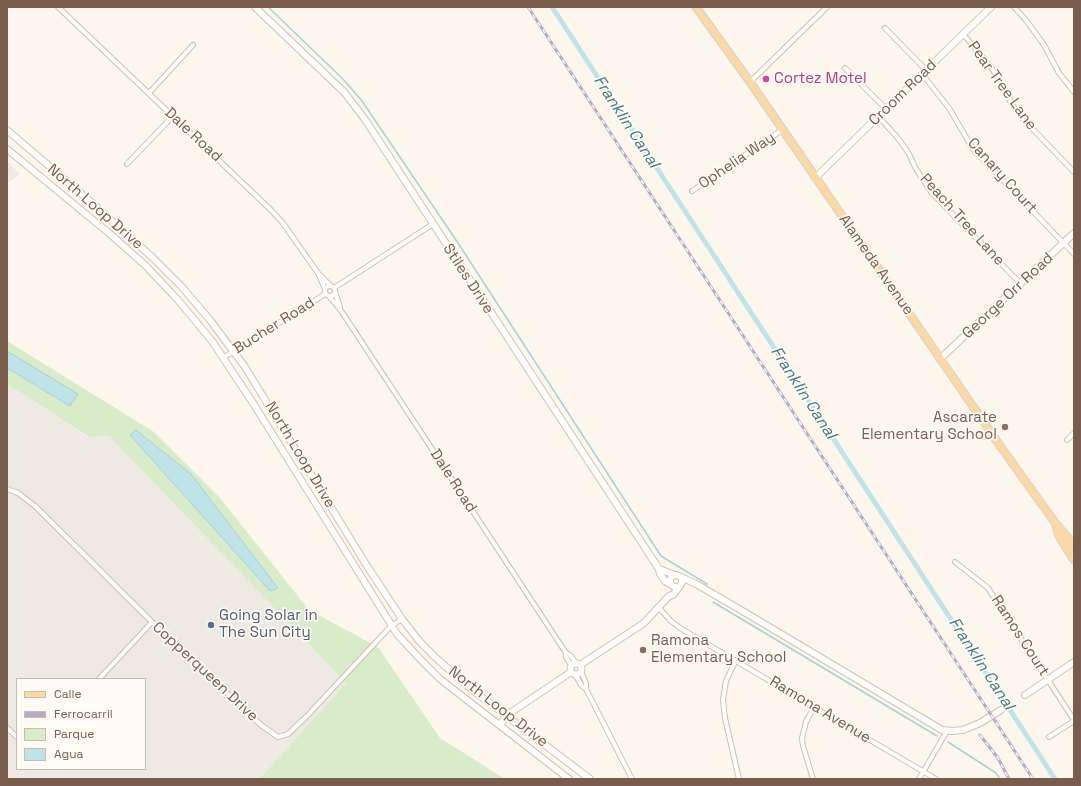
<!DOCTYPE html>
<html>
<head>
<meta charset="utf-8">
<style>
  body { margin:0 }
  #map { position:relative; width:1081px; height:786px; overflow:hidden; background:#fdf6ec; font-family:"Space Grotesk",sans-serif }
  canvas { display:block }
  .frame { position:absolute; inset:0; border:8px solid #7a5c4d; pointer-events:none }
  .legend { position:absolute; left:16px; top:678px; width:130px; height:92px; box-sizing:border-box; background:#fffaf3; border:1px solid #cabbb1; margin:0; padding:5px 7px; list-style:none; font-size:12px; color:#7a5c4d }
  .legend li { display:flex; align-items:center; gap:8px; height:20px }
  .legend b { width:20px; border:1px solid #cabbb1 }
</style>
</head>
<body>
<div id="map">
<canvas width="1081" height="786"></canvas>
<div class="frame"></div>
<ul class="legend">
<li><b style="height:5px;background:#fbd9a5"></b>Calle</li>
<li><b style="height:5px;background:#b9a8c9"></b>Ferrocarril</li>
<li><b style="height:11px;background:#d8ecc9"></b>Parque</li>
<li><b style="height:11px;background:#bfe3e8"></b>Agua</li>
</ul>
</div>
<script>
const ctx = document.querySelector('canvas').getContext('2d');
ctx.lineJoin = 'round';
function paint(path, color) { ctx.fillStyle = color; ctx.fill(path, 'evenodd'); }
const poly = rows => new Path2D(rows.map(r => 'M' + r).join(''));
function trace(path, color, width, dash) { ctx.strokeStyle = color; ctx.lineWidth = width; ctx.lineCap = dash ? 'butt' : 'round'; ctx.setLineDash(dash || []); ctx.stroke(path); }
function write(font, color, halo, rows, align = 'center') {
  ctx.font = font + ' "Space Grotesk",sans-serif'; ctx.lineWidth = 3.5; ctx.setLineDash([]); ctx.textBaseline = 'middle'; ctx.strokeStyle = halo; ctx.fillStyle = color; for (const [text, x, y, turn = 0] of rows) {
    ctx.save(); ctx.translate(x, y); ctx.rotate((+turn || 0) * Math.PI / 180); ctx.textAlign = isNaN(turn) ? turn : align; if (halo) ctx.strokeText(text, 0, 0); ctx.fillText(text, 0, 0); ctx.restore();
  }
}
paint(poly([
  [7,161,20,174,7,183],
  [7,384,88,437,109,436,346,683,259,779,7,779],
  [17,679,145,679,145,769,17,769]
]), '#efe9e4');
paint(poly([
  [7,341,154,432,220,498,309,610,378,647,440,738,505,779,259,779,346,683,109,436,89,437,7,384]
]), '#d8ecc9');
const water = poly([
  [7,351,78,394,70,406,7,368,7,351],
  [136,430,191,474,278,588,270,591,130,435,136,430]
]);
paint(water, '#bfe3e8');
trace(water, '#a5d3da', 1);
trace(poly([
  [268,7,343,79,362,101,458,243,661,556,707,584],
  [713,602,937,736],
  [948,742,996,773,1000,779]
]), '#a5d3da', 1.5);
trace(poly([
  [552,7,1055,779]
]), '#bfe3e8', 5);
const street = poly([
  [58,7,271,210,282,222,318,273,330,285],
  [1014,7,1026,20,1044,45,1059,73,1074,92],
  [885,28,926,70],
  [963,34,991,67,1002,84,1011,103,1023,119,1074,172],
  [845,68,886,109],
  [922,74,949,108,973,149,1074,254],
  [750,82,827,7],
  [149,93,193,45],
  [878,116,897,137,908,152,916,169,932,193,1020,283],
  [127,164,173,116],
  [692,191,782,130],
  [319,275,325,289],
  '325 291a5 5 0 1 1 10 0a5 5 0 1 1-10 0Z',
  [334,288,433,224],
  [335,292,340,307],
  [329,296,340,309,566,653,570,655,576,663],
  [223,358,325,294],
  [1067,440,1074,433],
  [7,489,18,493,35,506,152,622,261,725,278,737,288,734,307,716,391,626,402,619],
  [955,562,988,588,1074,720],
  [658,607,671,621,680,628,936,779],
  [566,653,566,657,571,665],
  [736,660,726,681,723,700,725,718,739,779],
  [581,672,586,683,586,689],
  [575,674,581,685,586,689,632,779],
  [99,679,152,622],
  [7,728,17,737],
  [1049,737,1074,721],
  [813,779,803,746,802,738,806,722,814,707],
  [919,779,947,731]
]);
const secondary = poly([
  [255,7,344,92,364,118,659,569,660,574,665,581,670,584],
  [7,130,90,201,152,257,181,286,210,320,245,367,367,566,402,619,420,642,436,658,470,688,590,779],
  [7,149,110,234,145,265,178,300,212,341,253,403,397,634,421,660,440,679,569,779],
  [815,178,991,7],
  [941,358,1074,233],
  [659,569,675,575],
  '670 581a6 6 0 1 1 12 0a6 6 0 1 1-12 0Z',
  [681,577,698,585,751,616,942,730,952,731,963,730,980,723,1001,710],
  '570.5 669a5.5 5.5 0 1 1 11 0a5.5 5.5 0 1 1-11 0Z',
  [580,665,644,623,669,596,673,595,679,587],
  [1025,695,1074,662],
  [500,725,507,715,571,672]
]);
const primary = poly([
  [696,7,750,82,1003,450,1056,524,1068,538,1074,546],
  [1056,526,1059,536,1074,560]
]);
trace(street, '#d1beb0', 6);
trace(secondary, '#d6c0b0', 8);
trace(primary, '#dad1cd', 9);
trace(street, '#fff', 4);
trace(secondary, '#fff', 6);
trace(primary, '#fbd9a5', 7);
const rail = poly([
  [528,7,1033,779],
  [980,735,998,758,1009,779]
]);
trace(rail, '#b9a8c9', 3);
trace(rail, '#fffaf3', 1.5, [4.5]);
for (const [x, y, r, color] of [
  [766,79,4,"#d1479c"],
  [1005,427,4,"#8d6e63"],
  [211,625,4,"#5c6f8a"],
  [643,650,4,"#8d6e63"]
]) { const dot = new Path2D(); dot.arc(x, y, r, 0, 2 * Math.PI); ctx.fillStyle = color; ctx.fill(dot); trace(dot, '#fffaf3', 1.5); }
write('15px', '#b23c85', '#fffaf3', [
  ["Cortez Motel",774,79]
], 'left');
write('15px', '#7a5c4d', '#fffaf3', [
  ["Pear Tree Lane",1002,86,54],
  ["Croom Road",903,93,-44],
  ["Dale Road",193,135,43],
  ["Ophelia Way",737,161,-34],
  ["Canary Court",1002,176,48],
  ["North Loop Drive",95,207,41],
  ["Peach Tree Lane",962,220,48],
  ["Alameda Avenue",876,265,55],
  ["Stiles Drive",468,279,57],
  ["George Orr Road",1008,296,-43],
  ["Bucher Road",274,326,-32],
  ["North Loop Drive",300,455,59],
  ["Dale Road",453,481,57],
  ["Ramos Court",1020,636,57],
  ["Copperqueen Drive",205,672,43],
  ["North Loop Drive",498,707,38],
  ["Ramona Avenue",820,710,31]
]);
write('15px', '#785e54', '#fffaf3', [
  ["Ascarate",997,418],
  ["Elementary School",997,435],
  ["Ramona",651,641,"left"],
  ["Elementary School",651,658,"left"]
], 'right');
write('15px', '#4e5e75', '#fffaf3', [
  ["Going Solar in",219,616],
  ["The Sun City",219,633]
], 'left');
write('italic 16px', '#437c86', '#fffaf3', [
  ["Franklin Canal",626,122,57],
  ["Franklin Canal",803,393,57],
  ["Franklin Canal",981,664,57]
]);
</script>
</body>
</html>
